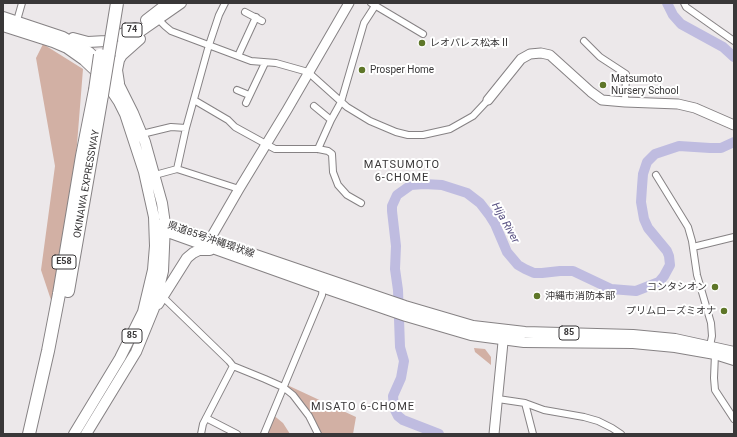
<!DOCTYPE html>
<html>
<head>
<meta charset="utf-8">
<style>
  body { margin:0 }
  #map { position:relative; width:737px; height:437px; overflow:hidden; background:#ece8ea; font-family:Roboto,sans-serif }
  canvas { display:block }
  .frame { position:absolute; inset:0; border:4px solid #393738; pointer-events:none }
</style>
</head>
<body>
<div id="map">
<canvas width="737" height="437"></canvas>
<div class="frame"></div>
</div>
<script>
const ctx = document.querySelector('canvas').getContext('2d');
ctx.lineJoin = 'round';
function paint(path, color) { ctx.fillStyle = color; ctx.fill(path, 'evenodd'); }
const poly = rows => new Path2D(rows.map(r => 'M' + r).join(''));
function trace(path, color, width, dash) { ctx.strokeStyle = color; ctx.lineWidth = width; ctx.lineCap = dash ? 'butt' : 'round'; ctx.setLineDash(dash || []); ctx.stroke(path); }
function write(font, color, halo, rows, align = 'center') {
  ctx.font = font + ' Roboto,"Noto Sans JP",sans-serif'; ctx.lineWidth = 4; ctx.setLineDash([]); ctx.textBaseline = 'middle'; ctx.strokeStyle = halo; ctx.fillStyle = color; for (const [text, x, y, turn = 0] of rows) {
    ctx.save(); ctx.translate(x, y); ctx.rotate((+turn || 0) * Math.PI / 180); ctx.textAlign = isNaN(turn) ? turn : align; if (halo) ctx.strokeText(text, 0, 0); ctx.fillText(text, 0, 0); ctx.restore();
  }
}
paint(poly([
  [43,44,83,69,74,182,52,303,41,270,55,166,36,58],
  [474,348,485,349,491,357,491,365,475,352],
  [285,384,356,417,353,434,318,434],
  [272,414,283,423,290,434,264,434]
]), '#d2b0a4');
trace(poly([
  [667,3,673,15,681,24,723,47,734,57],
  [439,434,403,420,398,416,394,408,393,396,401,378,404,361,400,347,398,290,395,269,396,246,392,211,392,206,397,195,411,185,424,184,442,185,467,193,480,203,490,216,495,224,507,252,518,265,525,269,534,273,542,273,560,271,573,271,611,289,636,291,659,282,664,276,670,265,669,256,667,251,648,228,644,219,641,202,642,187,643,174,647,162,655,154,679,146,710,148,721,148,734,142]
]), '#bfbce0', 10);
const street = poly([
  [371,3,423,34],
  [684,3,686,7,734,41],
  [245,12,262,21],
  [158,19,165,26,171,31,251,61,276,63,308,72,347,107,370,121,396,132,408,135,423,135,450,129,473,116,488,100],
  [16,24,22,3],
  [584,41,600,57,626,74,625,102],
  [238,56,256,17],
  [237,90,249,95],
  [194,100,228,120,235,127,275,149,318,149,328,151,332,154,333,172,338,185,347,195,361,203],
  [246,103,265,63],
  [314,106,331,120],
  [142,134,171,127,186,128],
  [318,149,331,120,341,102,364,23,375,6],
  [177,169,186,128,209,45,219,15,225,3],
  [155,175,177,169,239,189],
  [656,175,688,227,692,241,697,275,711,323,712,336,710,346],
  [693,247,734,237],
  [162,299,166,300,229,361,233,366,265,379,283,387,293,395,309,416,318,434],
  [715,354,714,378,715,390,734,419],
  [498,399,525,403,544,410,584,417,598,421,612,428,621,434],
  [525,403,533,434],
  [206,418,237,434],
  [201,434,203,424,233,366],
  [264,434,322,295,323,286]
]);
const secondary = poly([
  [488,100,521,59,530,54,541,53,550,55,591,92,602,100,625,102,678,104,695,108,734,125],
  [212,241,213,234,239,189,287,110,349,3],
  [494,434,504,332]
]);
const primary = poly([
  [3,17,63,37,89,52,106,68,119,85,133,113,145,142,162,203,165,224,163,271,154,308,136,352,86,434],
  [146,20,168,3],
  [3,26,53,42,67,48,84,60,103,78,119,102,125,114,144,172,154,217,155,246,153,270,143,312,120,358,74,434],
  [73,38,88,42,106,41,135,28],
  [105,57,138,33,181,3],
  [119,83,117,70,119,60,122,55,140,39],
  [155,226,165,231,322,287,406,316,471,335,524,342,633,343,675,347,715,354,734,360],
  [155,226,165,224,405,306,473,326,525,332,633,335,675,339,734,352],
  [158,304,187,258,193,253,199,250,210,250]
]);
const highway = poly([
  [68,291,102,95],
  [29,434,48,351,59,294,82,156,95,90]
]);
trace(street, '#868284', 8);
trace(secondary, '#868284', 11);
trace(primary, '#868284', 12);
trace(highway, '#868284', 14);
trace(street, '#fff', 6);
trace(secondary, '#fff', 9);
trace(primary, '#fff', 10);
trace(highway, '#fff', 12);
const highwayBridge = poly([
  [95,90,100,55],
  [102,95,117,3]
]);
trace(highwayBridge, '#868284', 14, []);
trace(highwayBridge, '#fff', 12);
for (const [x, y, r, color] of [
  [422,43,4,"#5e7628"],
  [362,70,4,"#5e7628"],
  [603,85,4,"#5e7628"],
  [715,287,4,"#5e7628"],
  [537,296,4,"#5e7628"],
  [724,311,4,"#5e7628"]
]) { const dot = new Path2D(); dot.arc(x, y, r, 0, 2 * Math.PI); ctx.fillStyle = color; ctx.fill(dot); trace(dot, '#fff', 1.5); }
for (const [x, y, w] of [
  [132,30,20],
  [64,262,24],
  [569,333,20],
  [132,336,20]
]) { const box = new Path2D(); box.roundRect(x - w / 2, y - 7, w, 14, 3); ctx.fillStyle = '#fff'; ctx.fill(box); trace(box, '#393738', 1); }
write('bold 9px', '#393738', null, [
  ["74",132,30],
  ["E58",64,262],
  ["85",569,333],
  ["85",132,336]
]);
write('10px', '#393738', '#fff', [
  ["レオパレス松本Ⅱ",430,43],
  ["Prosper Home",370,70],
  ["Matsumoto",611,79],
  ["Nursery School",611,91],
  ["コンタシオン",707,287,"right"],
  ["沖縄市消防本部",545,296],
  ["プリムローズミオナ",716,311,"right"]
], 'left');
write('10px', '#393738', '#fff', [
  ["OKINAWA EXPRESSWAY",87,184,-80],
  ["県道85号沖縄環状線",211,240,19]
]);
ctx.letterSpacing = '1px';
write('11px', '#393738', '#fff', [
  ["MATSUMOTO",402,165],
  ["6-CHOME",402,178],
  ["MISATO 6-CHOME",363,407]
]);
ctx.letterSpacing = '0px';
write('italic 11px', '#554e80', '#fff', [
  ["Hija River",505,223,61]
]);
</script>
</body>
</html>
